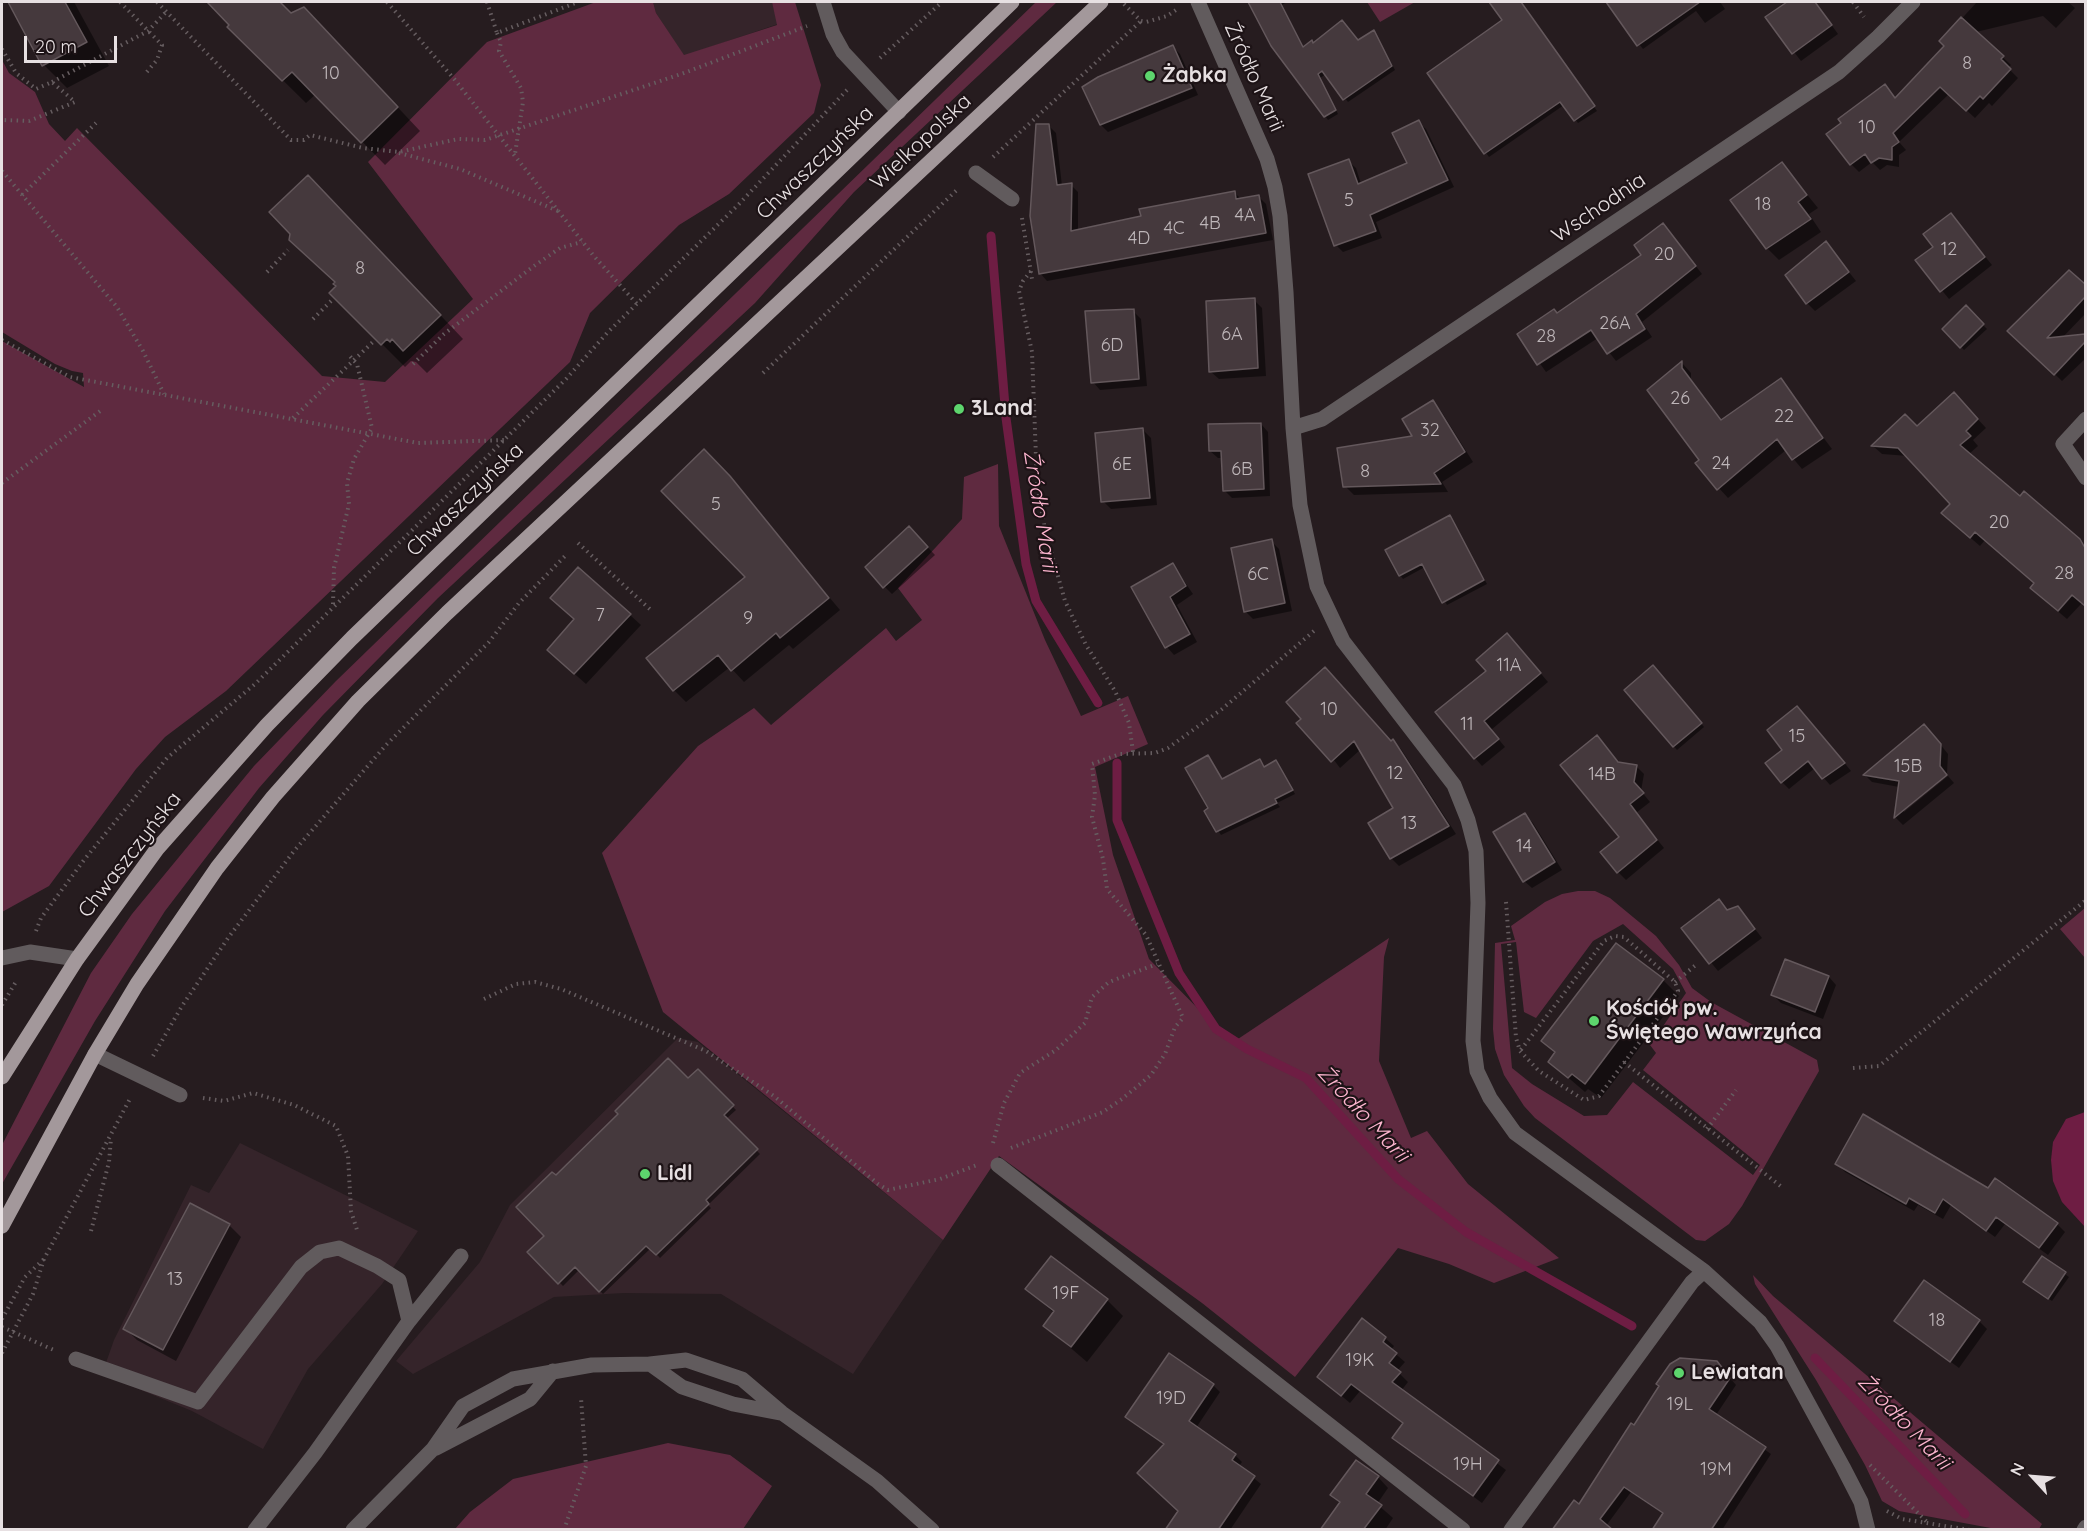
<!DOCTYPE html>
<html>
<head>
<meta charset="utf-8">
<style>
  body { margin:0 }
  #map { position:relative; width:2087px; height:1531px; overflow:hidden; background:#261c1f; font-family:Quicksand,sans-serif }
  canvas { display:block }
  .frame { position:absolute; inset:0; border:3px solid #e7e0e2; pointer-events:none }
  .north { position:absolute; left:2003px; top:1447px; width:60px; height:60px; -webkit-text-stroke:4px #1d1316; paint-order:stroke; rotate:296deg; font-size:16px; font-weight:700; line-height:24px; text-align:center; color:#e7e0e2 }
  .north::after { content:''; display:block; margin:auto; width:21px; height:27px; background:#e7e0e2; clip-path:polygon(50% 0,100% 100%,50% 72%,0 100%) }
  .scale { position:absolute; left:24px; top:36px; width:93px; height:27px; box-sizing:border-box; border:3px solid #e7e0e2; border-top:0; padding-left:8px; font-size:18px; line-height:21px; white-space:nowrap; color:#e7e0e2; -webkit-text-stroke:4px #1d1316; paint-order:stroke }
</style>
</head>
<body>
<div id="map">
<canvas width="2087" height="1531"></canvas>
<div class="frame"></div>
<div class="north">N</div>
<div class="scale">20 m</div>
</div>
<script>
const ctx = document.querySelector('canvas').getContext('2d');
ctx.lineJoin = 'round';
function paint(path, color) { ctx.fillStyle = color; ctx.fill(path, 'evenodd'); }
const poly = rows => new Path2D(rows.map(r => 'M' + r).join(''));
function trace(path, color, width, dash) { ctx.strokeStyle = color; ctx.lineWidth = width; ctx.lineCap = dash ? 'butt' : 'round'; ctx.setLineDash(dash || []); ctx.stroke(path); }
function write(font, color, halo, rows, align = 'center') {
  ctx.font = font + ' Quicksand,sans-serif'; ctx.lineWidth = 4.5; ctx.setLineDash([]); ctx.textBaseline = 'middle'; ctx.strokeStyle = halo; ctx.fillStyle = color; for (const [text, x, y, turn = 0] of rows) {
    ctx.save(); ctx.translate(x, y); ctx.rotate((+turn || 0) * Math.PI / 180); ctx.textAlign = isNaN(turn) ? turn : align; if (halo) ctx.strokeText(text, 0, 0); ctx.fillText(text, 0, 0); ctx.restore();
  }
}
paint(poly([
  [653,2,772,2,778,24,684,56,656,13],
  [678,1038,698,1042,943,1240,853,1374,721,1294,624,1293,554,1297,413,1374,396,1361,480,1262,510,1205],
  [240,1143,418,1231,382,1284,308,1369,263,1449,192,1411,102,1374,114,1340,191,1185,209,1193]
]), '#35242a');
paint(poly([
  [596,2,653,2,656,13,684,55,777,25,772,2,795,2,821,85,814,113,729,194,679,225,590,313,570,362,226,691,165,737,136,769,49,886,2,912,2,341,84,387,83,373,72,371,55,364,2,332,2,60,9,73,35,92,49,124,65,141,77,128,322,376,385,382,473,299,368,162,487,42],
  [1036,2,1057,2,854,192,755,303,438,598,323,715,259,788,165,911,95,1021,2,1184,2,1145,91,973,132,914,254,766,336,681],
  [1367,2,1415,2,1380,22],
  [998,464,999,526,1045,640,1081,716,1128,696,1148,744,1095,767,1113,855,1149,959,1232,1043,1389,938,1384,957,1379,1061,1411,1138,1427,1131,1468,1184,1559,1258,1494,1283,1449,1264,1398,1248,1295,1377,1202,1303,999,1156,943,1240,663,1012,602,853,698,746,754,708,771,725,886,628,896,641,922,620,898,588,962,519,964,477],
  [1578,891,1595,891,1610,898,1656,936,1679,965,1692,988,1711,1002,1817,1060,1819,1071,1742,1206,1729,1224,1705,1241,1696,1240,1535,1118,1524,1106,1504,1075,1495,1049,1493,1029,1495,943,1515,940,1511,926,1545,902,1562,894],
  [1623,924,1673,969,1686,993,1650,1045,1656,1053,1643,1070,1760,1165,1753,1175,1633,1082,1607,1115,1584,1116,1532,1084,1512,1068,1501,944,1516,942,1524,1012,1536,1018,1593,941],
  [2085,908,2085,958,2060,929],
  [1753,1275,1773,1296,2042,1524,2039,1529,1996,1529,1899,1511,1882,1501,1865,1465,1816,1380,1755,1284],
  [668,1443,730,1455,772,1486,743,1529,455,1529,470,1512,513,1479]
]), '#5f2a40');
paint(poly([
  [2085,1112,2085,1227,2062,1202,2053,1181,2051,1160,2053,1142,2066,1119]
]), '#6e1d43');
paint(poly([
  [9,2,74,2,109,66,67,88,44,65],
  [209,2,279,2,291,14,327,32,420,131,385,165,316,94,306,103,229,27,231,25],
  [1250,2,1287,2,1282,5,1304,48,1314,44,1358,42,1374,31,1395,70,1348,102,1326,74,1320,78,1338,114,1328,120,1273,45],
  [1491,2,1520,2,1597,111,1578,123,1564,105,1489,157,1429,74,1504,20],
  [1607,2,1720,2,1725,9,1705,23,1696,11,1643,49],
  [1789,2,1815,2,1838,34,1801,61,1767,17],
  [1977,2,2068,2,2075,8,2056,28,2043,16,1976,32,2011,65,2008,68,2018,78,1992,106,1989,103,1975,118,1949,94,1899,142,1906,150,1899,155,1899,167,1887,165,1880,170,1872,162,1859,172,1851,164,1885,86,1896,99,1946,46,1941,41],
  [1173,47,1180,54,1198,95,1108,132,1101,125],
  [1418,122,1426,129,1454,187,1376,222,1382,238,1343,252,1336,245,1348,161,1356,168,1361,184,1409,164],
  [1048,125,1056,133,1062,186,1071,185,1078,192,1078,231,1143,218,1234,192,1241,199,1258,196,1266,204,1273,240,1047,281,1040,273],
  [1782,164,1818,208,1809,214,1821,232,1779,260,1767,248],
  [331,200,463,339,427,373,416,362,411,361,405,367,331,293,338,286,337,283,291,234],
  [1951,215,1992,265,1949,299,1917,260,1935,247],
  [1670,233,1702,274,1642,322,1652,337,1616,361,1598,338,1546,372,1519,334,1557,314,1643,255],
  [1826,243,1856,281,1815,311,1807,303],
  [2069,272,2086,286,2086,313,2062,338,2086,336,2086,358,2062,381,2010,331],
  [1254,300,1262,308,1266,376,1219,379,1211,372],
  [1966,308,1987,329,1964,350,1944,329],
  [1133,311,1141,319,1147,386,1100,390,1093,382],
  [1682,363,1691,373,1691,379,1723,421,1780,380,1832,449,1802,469,1786,450,1728,498,1697,464,1701,460,1649,390],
  [1433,402,1441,411,1473,462,1442,482,1448,492,1354,495,1345,486,1415,437],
  [1963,403,1986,428,1973,440,1978,446,1969,454,2020,499,2086,547,2086,606,2082,603,2067,619,2041,597,2035,584,1985,540,1980,546,1952,522,1952,504,1908,456,1882,454,1873,446,1917,428],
  [1261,424,1268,432,1270,496,1232,498,1224,490,1223,458,1218,458,1210,451],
  [1143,430,1151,438,1157,505,1111,509,1103,501],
  [716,463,840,610,793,649,789,645,744,682,730,667,686,702,674,690,747,577],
  [1450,517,1487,584,1447,605,1425,567,1403,579,1400,575],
  [909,528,935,555,892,594,885,587],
  [1271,541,1279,549,1292,611,1253,619,1245,611],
  [1173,565,1193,594,1177,605,1197,642,1174,655,1167,647,1133,588],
  [630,615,641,625,586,684,560,661],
  [1515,643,1548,682,1491,730,1505,747,1482,766,1475,758,1488,671],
  [1656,671,1704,727,1677,750,1626,690],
  [1303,719,1393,741,1401,749,1456,834,1399,866,1391,858,1371,823,1395,808,1360,750,1340,768],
  [1932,734,1948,754,1947,773,1904,808,1904,812,1948,776,1954,783,1903,825,1896,818,1899,787,1872,782,1865,775],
  [1830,745,1851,771,1830,785,1815,768,1789,789,1782,782,1784,750],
  [1208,757,1223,781,1259,760,1265,768,1279,766,1295,794,1277,803,1280,807,1221,835,1206,812,1210,809],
  [1619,764,1636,766,1644,774,1641,791,1650,802,1636,813,1664,848,1626,880,1618,872,1621,837],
  [1525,815,1533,823,1562,870,1532,888,1524,881],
  [1719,901,1728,911,1745,916,1762,938,1718,971,1683,928],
  [1786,961,1829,977,1836,985,1823,1019,1781,1003,1773,995],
  [1663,980,1679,996,1601,1098,1588,1089,1585,1092,1550,1062,1556,1054,1543,1041],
  [698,1071,736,1110,726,1119,760,1154,708,1205,711,1208,660,1258,651,1248,603,1294,579,1270,563,1286,530,1252,546,1236,556,1177],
  [1837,1164,1989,1190,2057,1224,2065,1232,2048,1255,2005,1224,1995,1237,1951,1205,1943,1219,1918,1205,1914,1211,1845,1172],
  [191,1205,229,1225,241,1237,176,1361,137,1340,125,1328],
  [2042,1258,2069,1277,2052,1301,2028,1285],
  [1027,1289,1107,1300,1123,1316,1087,1362,1045,1326,1054,1313],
  [1362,1320,1385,1338,1394,1346,1391,1350,1405,1362,1397,1371,1408,1382,1401,1391,1506,1470,1482,1503,1394,1438,1404,1424,1360,1391,1350,1403,1319,1377],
  [1896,1321,1979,1321,1987,1329,1959,1368],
  [1716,1362,1736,1385,1716,1415,1771,1454,1722,1530,1653,1530,1664,1514,1631,1492,1603,1530,1579,1506,1635,1426],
  [1213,1385,1220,1392,1196,1428,1235,1455,1242,1462,1239,1466,1261,1484,1230,1530,1173,1530,1180,1511,1165,1445,1127,1417],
  [1378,1477,1388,1488,1377,1504,1393,1518,1385,1530,1329,1530,1341,1503,1332,1494]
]), '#0007');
trace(poly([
  [991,236,1006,418,1026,564,1036,601,1098,703],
  [1117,763,1117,820,1179,973,1216,1029,1247,1049,1306,1078,1398,1179,1466,1232,1632,1326],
  [1815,1358,1965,1514]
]), '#6e1d43', 9);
const building = poly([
  [8,2,65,2,87,42,42,66,8,2],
  [207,2,280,2,291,13,304,7,398,107,361,143,292,72,282,81,227,27,229,25,207,2],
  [1248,2,1280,2,1303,47,1312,40,1313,43,1342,20,1358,40,1374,30,1392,66,1343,100,1322,71,1318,74,1336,110,1324,117,1271,46,1248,2],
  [1489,2,1521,2,1595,106,1574,121,1560,102,1484,154,1427,73,1502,20,1489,2],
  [1606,2,1700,2,1637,46,1606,2],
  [1787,2,1815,2,1832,25,1792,54,1765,17,1787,2],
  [1961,17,2004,56,2001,59,2011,69,1983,99,1980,96,1966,111,1940,87,1893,133,1899,142,1892,147,1892,160,1879,158,1871,163,1865,154,1850,165,1826,134,1841,123,1838,119,1885,84,1895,98,1944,46,1939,41,1961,17],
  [1173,45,1192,88,1100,125,1082,87,1098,77,1173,45],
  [1419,120,1448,180,1370,215,1376,231,1334,246,1308,174,1349,159,1358,184,1407,163,1392,133,1419,120],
  [1036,124,1049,124,1057,185,1072,183,1071,231,1141,216,1139,209,1235,191,1236,199,1259,195,1266,233,1039,274,1030,216,1036,124],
  [1782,162,1807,195,1798,202,1811,219,1766,249,1730,200,1782,162],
  [308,175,441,315,403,351,392,339,390,342,387,339,381,345,329,293,336,286,333,284,335,282,289,240,290,234,269,212,308,175],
  [1951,213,1985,257,1940,292,1915,260,1933,247,1923,234,1951,213],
  [1663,223,1696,266,1636,314,1645,329,1607,354,1591,330,1537,365,1517,334,1554,309,1557,313,1641,255,1634,245,1663,223],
  [1826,241,1849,272,1806,304,1785,275,1826,241],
  [2069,270,2085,284,2085,297,2047,338,2085,334,2085,342,2054,375,2007,331,2069,270],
  [1255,298,1258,368,1209,372,1206,301,1255,298],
  [1966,305,1984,324,1960,348,1942,329,1966,305],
  [1134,309,1139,379,1091,383,1085,311,1134,309],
  [1682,361,1682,368,1721,420,1781,378,1823,438,1792,460,1777,439,1717,490,1695,463,1699,460,1647,390,1682,361],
  [1954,392,1978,419,1966,431,1971,436,1960,445,2020,496,2024,491,2080,539,2085,548,2085,606,2072,595,2058,611,2030,588,2034,583,1975,532,1970,538,1941,513,1950,504,1898,448,1871,446,1905,414,1917,426,1954,392],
  [1433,400,1465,452,1434,473,1441,484,1343,487,1337,448,1412,436,1402,419,1433,400],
  [1261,423,1264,489,1223,491,1221,451,1209,451,1208,424,1261,423],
  [1143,428,1150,498,1101,502,1095,433,1143,428],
  [704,449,730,476,829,598,780,638,776,633,731,671,718,655,673,691,646,658,745,577,661,491,704,449],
  [1450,515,1484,580,1442,603,1422,564,1399,576,1385,550,1450,515],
  [909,526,928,547,883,588,865,567,909,526],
  [1272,539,1285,603,1244,612,1231,548,1272,539],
  [1173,563,1186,586,1170,597,1190,634,1165,648,1131,587,1173,563],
  [578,567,631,614,574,674,547,650,574,619,550,598,578,567],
  [1507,633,1541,673,1484,721,1499,739,1474,759,1435,712,1486,671,1476,660,1507,633],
  [1653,665,1702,723,1673,747,1624,690,1653,665],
  [1325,667,1391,741,1393,739,1449,826,1390,859,1368,823,1393,808,1354,741,1331,762,1296,723,1301,719,1286,702,1325,667],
  [1797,706,1845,763,1822,779,1808,761,1781,783,1765,763,1782,750,1767,730,1797,706],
  [1924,724,1941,744,1940,766,1947,775,1894,818,1899,781,1863,775,1924,724],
  [1597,735,1618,762,1637,765,1634,782,1644,793,1630,804,1657,840,1617,873,1600,852,1619,837,1560,765,1597,735],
  [1208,755,1222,779,1260,759,1264,767,1276,760,1293,790,1275,799,1277,803,1216,832,1204,811,1208,808,1185,768,1208,755],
  [1525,813,1555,862,1523,882,1493,832,1525,813],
  [1719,899,1727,910,1738,906,1755,929,1709,964,1681,928,1719,899],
  [1616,943,1664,979,1585,1084,1572,1074,1568,1078,1548,1062,1555,1052,1541,1041,1616,943],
  [1785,959,1829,976,1815,1012,1771,995,1785,959],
  [668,1058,688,1078,698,1069,734,1105,724,1115,758,1149,706,1200,709,1204,656,1255,646,1246,599,1292,575,1267,558,1284,527,1252,544,1236,516,1207,552,1172,556,1175,618,1114,615,1111,668,1058],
  [1863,1114,1988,1188,1995,1178,2058,1223,2039,1248,1996,1217,1986,1231,1943,1199,1935,1213,1909,1198,1906,1204,1835,1164,1863,1114],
  [190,1203,230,1224,163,1350,123,1329,190,1203],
  [1051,1256,1108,1299,1071,1347,1043,1326,1054,1311,1025,1289,1051,1256],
  [2042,1256,2066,1272,2048,1299,2023,1282,2042,1256],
  [1924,1280,1980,1320,1950,1362,1894,1321,1924,1280],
  [1362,1318,1386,1337,1383,1342,1397,1353,1389,1363,1401,1372,1392,1382,1499,1460,1473,1496,1392,1438,1403,1423,1351,1384,1341,1396,1317,1377,1362,1318],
  [1169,1353,1214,1384,1189,1421,1236,1454,1232,1460,1255,1476,1218,1530,1165,1530,1178,1511,1137,1473,1164,1444,1125,1417,1169,1353],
  [1680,1358,1717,1361,1730,1378,1709,1409,1766,1447,1711,1530,1652,1530,1663,1513,1624,1487,1600,1519,1613,1530,1552,1530,1574,1500,1579,1504,1631,1423,1634,1425,1659,1386,1656,1384,1670,1364,1680,1358],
  [1356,1460,1379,1476,1366,1494,1382,1505,1363,1530,1320,1530,1340,1502,1330,1495,1356,1460]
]);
paint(building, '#45393d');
trace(building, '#64585c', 1.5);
trace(poly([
  [120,2,162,45,157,60,145,74],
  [157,2,291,140,304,140,310,135,363,148,399,152,458,139,485,140,684,73,807,26],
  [387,2,455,80,593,255,637,304],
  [487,2,497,33,578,2],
  [1853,2,1864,17],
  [1124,4,1141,21,1146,22,1167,16,1176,10],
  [497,33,501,42,499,51,521,88,523,102,515,154],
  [2,49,16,73,36,89,52,82,75,102,29,121,2,120],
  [880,58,942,2],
  [52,82,148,31,166,12],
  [399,153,460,169,558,211],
  [993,157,1141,21],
  [2,171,117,307,143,351,164,394],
  [22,195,96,123],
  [1022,218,1032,279],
  [1031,271,1023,281,1019,291,1032,352,1037,484,1045,530,1065,601,1086,645,1115,691,1129,723,1133,752],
  [267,272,288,250],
  [313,319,334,298],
  [2,340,70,377,418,443,504,440],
  [413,364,444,334,534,266,560,248,582,242],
  [763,373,959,188],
  [293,418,375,340],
  [2,483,103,409],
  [578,543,653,612],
  [333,604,334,568,349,504,347,483,354,459,372,428,357,364,348,354],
  [1506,902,1516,1038,1520,1051,1539,1071,1584,1100,1599,1096,1678,991,1675,982,1624,937,1615,936,1604,941,1520,1051],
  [36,931,41,918,84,860,167,758,255,684,504,440,566,379,607,333,738,205,847,90],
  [1675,982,1697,964],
  [484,999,516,984,535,982,561,989,706,1051,774,1096,878,1184,888,1190,940,1179,977,1165],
  [2,1005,17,980],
  [153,1056,182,1006,228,938,294,851,386,745,489,642,519,603,567,554],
  [1624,1062,1783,1188],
  [1853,1068,1879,1066,2086,900],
  [203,1098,224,1101,253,1093,294,1105,336,1126,348,1156,351,1211,357,1230],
  [1707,1129,1736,1090],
  [993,1143,1004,1103,1020,1073,1056,1050,1085,1023,1092,997,1109,982,1157,964],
  [1011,1148,1103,1112,1122,1099,1151,1075,1165,1054,1175,1027,1183,1018,1146,935,1107,889,1103,859,1092,817,1095,795,1092,764,1120,754,1155,753,1168,748,1222,709,1314,631],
  [91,1231,109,1162,111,1138],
  [2,1319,25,1277,44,1259],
  [2,1327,56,1351],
  [2,1353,33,1294,44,1259,131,1097],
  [1870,1465,1928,1523],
  [1887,1511,1902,1519,1970,1530],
  [564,1530,586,1466,581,1398]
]), '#665d60', 4, [1.5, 4.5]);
trace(poly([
  [823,2,833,34,843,52,899,112],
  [1198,2,1267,159,1275,187,1280,216,1286,292,1293,428,1300,505,1317,586,1343,641,1454,785,1468,820,1476,851,1478,903,1473,1041,1477,1071,1490,1098,1515,1133,1704,1271,1760,1322,1777,1346,1843,1467,1861,1502,1868,1530],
  [976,173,1012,199],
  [2086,419,2063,444,2086,478],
  [1293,428,1322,419,1839,72,1878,37,1913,2],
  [2,958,30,952,77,959],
  [95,1054,180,1095],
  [998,1165,1463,1530],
  [76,1359,198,1402,301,1267,320,1252,339,1248,377,1266,399,1280,409,1321],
  [650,1364,682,1387,733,1404,780,1413],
  [436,1448,530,1399,553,1371],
  [255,1530,315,1453,409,1321,461,1256],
  [353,1530,433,1449,463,1406,513,1379,592,1365,650,1364,686,1360,742,1379,782,1413,877,1481,932,1530],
  [1511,1530,1692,1282,1704,1271],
  [2084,1530,2086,1527]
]), '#615b5d', 15);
trace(poly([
  [2,1077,77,959,157,849,267,725,352,638,1012,2],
  [2,1226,95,1054,137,984,217,868,273,797,358,701,447,613,1101,2]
]), '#a3989b', 15);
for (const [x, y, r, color] of [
  [1150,76,6,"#5dd56d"],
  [959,409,6,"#5dd56d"],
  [1594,1021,6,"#5dd56d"],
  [645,1174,6,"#5dd56d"],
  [1679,1373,6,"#5dd56d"]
]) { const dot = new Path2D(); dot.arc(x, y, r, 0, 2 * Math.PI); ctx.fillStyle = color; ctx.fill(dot); trace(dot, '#1d1316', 2); }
write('18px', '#beb6b9', null, [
  ["8",1967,64],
  ["10",331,74],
  ["10",1867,128],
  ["5",1349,201],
  ["18",1763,205],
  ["4A",1245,216],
  ["4B",1210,224],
  ["4C",1174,229],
  ["4D",1139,239],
  ["12",1949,250],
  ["20",1664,255],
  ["8",360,269],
  ["26A",1615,324],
  ["6A",1232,335],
  ["28",1546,337],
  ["6D",1112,346],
  ["26",1680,399],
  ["22",1784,417],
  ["32",1430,431],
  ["24",1721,464],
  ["6E",1122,465],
  ["6B",1242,470],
  ["8",1365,472],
  ["5",716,505],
  ["20",1999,523],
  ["28",2064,574],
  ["6C",1258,575],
  ["7",600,616],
  ["9",748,619],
  ["11A",1509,666],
  ["10",1329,710],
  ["11",1467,725],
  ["15",1797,737],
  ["15B",1908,767],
  ["12",1395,774],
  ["14B",1602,775],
  ["13",1409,824],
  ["14",1524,847],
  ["13",175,1280],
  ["19F",1066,1294],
  ["18",1937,1321],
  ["19K",1360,1361],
  ["19D",1171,1399],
  ["19L",1680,1405],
  ["19H",1468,1465],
  ["19M",1716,1470]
]);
write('bold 21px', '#e7e0e2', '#1d1316', [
  ["Żabka",1162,76],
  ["3Land",971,409],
  ["Kościół pw.",1606,1009],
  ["Świętego Wawrzyńca",1606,1033],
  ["Lidl",657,1174],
  ["Lewiatan",1691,1373]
], 'left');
write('21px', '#e7e0e2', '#1d1316', [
  ["Źródło Marii",1254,77,66],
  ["Wielkopolska",921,142,-43],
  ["Chwaszczyńska",815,163,-44],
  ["Wschodnia",1599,208,-34],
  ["Chwaszczyńska",465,500,-44],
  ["Chwaszczyńska",130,855,-52]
]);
write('italic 22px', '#fdb5cf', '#1d1316', [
  ["Źródło Marii",1040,511,81],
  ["Źródło Marii",1363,1114,47],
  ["Źródło Marii",1904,1422,46]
]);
</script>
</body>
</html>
